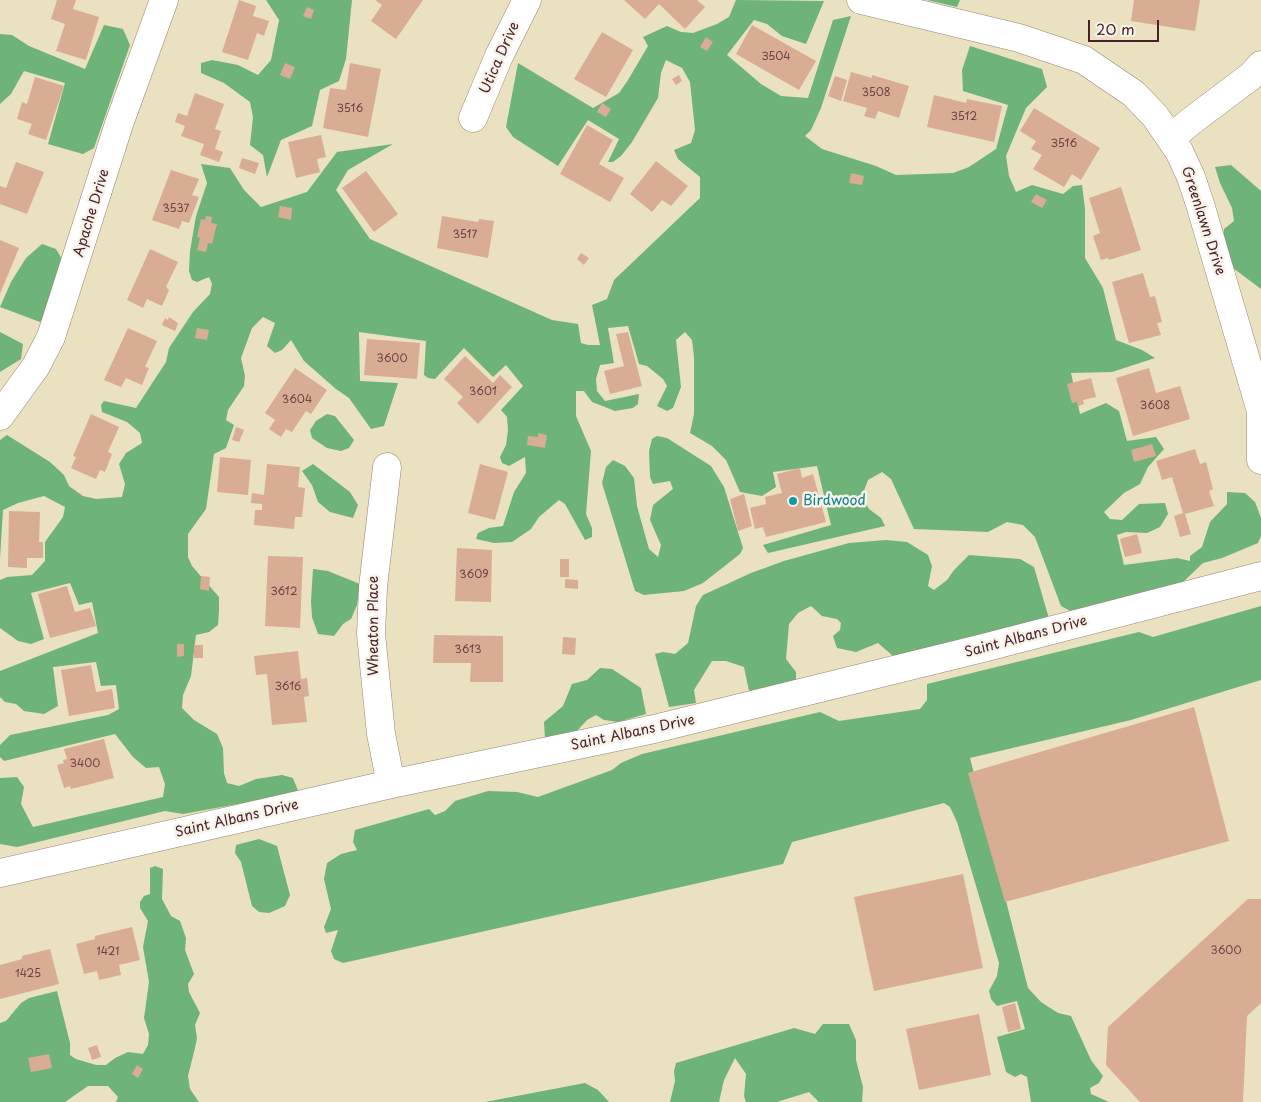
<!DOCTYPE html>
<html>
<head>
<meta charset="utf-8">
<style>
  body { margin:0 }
  #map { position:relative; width:1261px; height:1102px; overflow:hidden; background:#eae1c0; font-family:"Playpen Sans",sans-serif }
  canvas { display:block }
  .scale { position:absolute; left:1088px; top:20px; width:71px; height:22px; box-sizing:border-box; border:2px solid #4a1f2b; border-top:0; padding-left:6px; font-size:15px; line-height:18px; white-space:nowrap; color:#4a1f2b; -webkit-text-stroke:4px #f7f3e8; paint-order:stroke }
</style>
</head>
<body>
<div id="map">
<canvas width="1261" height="1102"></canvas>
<div class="scale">20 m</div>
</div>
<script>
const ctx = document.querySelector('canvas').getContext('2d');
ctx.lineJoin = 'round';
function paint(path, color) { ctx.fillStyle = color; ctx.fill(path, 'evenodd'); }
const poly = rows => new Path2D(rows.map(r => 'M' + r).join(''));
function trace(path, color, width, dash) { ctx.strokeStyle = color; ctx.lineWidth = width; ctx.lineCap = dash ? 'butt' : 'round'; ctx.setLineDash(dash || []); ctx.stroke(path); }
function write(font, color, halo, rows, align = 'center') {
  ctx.font = font + ' "Playpen Sans",sans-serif'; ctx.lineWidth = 5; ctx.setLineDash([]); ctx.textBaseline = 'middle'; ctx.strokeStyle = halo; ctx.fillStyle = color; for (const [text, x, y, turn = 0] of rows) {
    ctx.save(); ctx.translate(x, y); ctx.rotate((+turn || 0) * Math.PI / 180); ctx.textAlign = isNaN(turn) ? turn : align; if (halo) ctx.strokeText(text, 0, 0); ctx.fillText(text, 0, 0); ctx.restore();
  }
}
paint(poly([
  [266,0,352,0,346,59,339,81,320,90,312,126,281,140,267,177,263,155,250,145,253,117,250,102,224,83,201,73,201,63,212,60,238,65,258,75,271,60,279,20],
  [736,0,824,1,806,44,782,36,767,24,754,20,727,55,761,84,781,96,808,98,833,20,851,16,821,108,811,130,805,136,822,149,876,166,896,175,953,173,969,167,996,149,1008,105,963,91,962,70,970,46,1042,69,1047,87,1026,108,1006,156,1009,176,1016,192,1032,185,1063,194,1073,186,1082,185,1085,209,1085,258,1103,288,1116,340,1142,350,1155,358,1112,372,1071,373,1080,414,1106,403,1119,411,1127,441,1156,437,1164,449,1148,467,1140,484,1124,493,1104,512,1110,519,1122,520,1139,504,1165,503,1168,514,1160,527,1147,533,1126,532,1117,535,1124,565,1177,558,1190,561,1190,556,1202,547,1210,522,1227,504,1227,492,1245,493,1255,502,1261,518,1261,536,1258,543,1222,558,1203,563,1182,583,1072,612,1061,606,1035,537,1023,525,1007,522,988,532,914,529,891,479,882,472,868,480,862,496,869,509,881,518,885,526,768,553,763,545,831,525,817,466,773,472,776,487,762,496,740,492,726,460,712,446,690,433,694,414,694,357,692,340,685,332,676,340,681,387,673,408,667,411,657,406,667,386,663,379,647,366,639,364,628,326,608,328,614,363,600,365,596,379,597,391,605,401,639,394,638,404,633,408,615,411,592,402,584,391,576,391,576,416,591,451,586,514,592,528,592,537,585,540,565,504,559,500,539,517,531,529,512,542,494,543,476,539,478,533,489,528,503,526,514,492,526,473,525,457,509,466,502,463,500,457,506,445,508,430,507,417,501,410,523,386,506,365,493,377,464,348,435,379,428,378,424,375,426,341,359,332,360,381,398,383,384,426,371,429,349,398,336,389,304,361,291,340,282,350,275,353,267,346,275,323,263,317,252,328,241,358,245,376,244,386,228,410,226,420,234,425,226,448,214,454,206,509,188,534,188,557,192,566,219,597,219,610,218,625,209,632,196,635,191,676,183,695,182,708,194,720,217,734,223,748,224,773,227,783,239,786,256,779,282,775,293,778,299,793,183,814,165,811,17,847,0,844,0,778,17,777,24,787,21,804,33,827,163,797,165,784,159,767,146,768,133,757,115,734,4,761,0,757,0,745,10,735,108,715,119,709,116,685,101,686,96,662,53,667,58,706,44,714,24,711,16,704,5,702,0,697,0,671,98,633,92,602,79,605,70,583,31,593,44,639,31,644,18,641,0,628,0,580,7,577,32,575,45,561,45,542,63,517,65,507,44,496,18,503,3,510,0,559,0,440,7,435,50,462,64,475,69,486,83,496,96,499,122,497,125,484,119,464,126,453,142,443,140,433,127,422,102,412,101,405,104,401,136,408,166,362,169,348,193,312,210,294,212,284,209,277,197,282,192,280,189,271,190,251,196,216,207,183,201,164,230,168,244,190,261,207,307,192,337,152,393,144,348,170,336,190,370,239,552,320,578,324,581,343,588,345,600,345,592,305,607,299,614,280,700,198,700,177,678,159,674,150,691,143,695,130,690,82,682,68,666,60,661,73,658,98,632,142,621,156,613,162,608,162,619,139,588,120,558,166,513,137,506,127,518,63,593,108,619,93,628,80,648,46,643,37,667,26,681,32,693,33,717,24,729,17],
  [927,0,960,0,957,7],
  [104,25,123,29,130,45,94,148,83,154,48,144,65,83,24,71,11,94,0,104,0,34,12,35,29,46,85,69],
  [1231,165,1261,191,1261,289,1225,262,1222,243,1224,229,1234,221,1232,208,1220,183,1215,167],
  [42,244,56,249,66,266,45,316,40,322,0,307,11,282,26,258],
  [0,332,23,344,21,359,0,372],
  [327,414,335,416,354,440,349,448,341,451,327,448,312,438,310,430,316,421],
  [657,436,667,438,711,466,724,487,743,548,740,554,703,583,684,591,644,595,635,591,602,483,606,467,613,460,625,466,634,478,637,506,649,549,658,557,661,545,650,520,653,505,673,489,670,481,653,484,650,477,649,451,652,439],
  [313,464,350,492,358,505,353,518,330,512,318,502,312,485,302,471],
  [886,540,907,542,928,555,932,566,928,586,934,590,947,580,954,570,969,555,1020,559,1034,567,1050,622,910,656,893,656,878,643,856,652,837,648,833,636,840,630,841,623,837,619,822,616,811,606,798,613,789,624,786,659,796,672,796,681,749,691,744,667,726,661,712,661,694,690,696,703,669,707,655,654,663,652,675,654,688,643,696,606,703,595,751,573,784,561,849,543],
  [313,569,328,571,360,584,357,605,351,619,343,624,334,636,318,634,312,617,311,601],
  [1261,606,1261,680,1131,720,970,758,1028,988,1041,1002,1058,1013,1071,1016,1091,1060,1103,1076,1099,1083,1090,1088,1091,1094,1109,1102,1031,1102,1027,1077,1021,1074,1015,1077,1006,1072,997,1037,1025,1029,1017,1001,997,1006,991,999,989,991,997,976,999,963,957,822,950,807,944,803,792,842,783,864,343,963,334,959,331,951,338,930,326,933,324,927,331,909,324,879,327,863,341,854,357,850,353,842,355,830,429,809,435,815,445,811,455,801,488,791,517,792,538,797,612,770,621,763,642,754,820,712,839,721,920,709,927,700,927,684,1139,632,1153,637],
  [600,668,612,669,641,688,646,714,618,722,604,720,596,715,587,720,576,732,545,738,544,722,563,706,572,684,587,680],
  [259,839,277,846,290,895,285,906,269,913,259,912,252,906,241,862,235,853,236,845],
  [155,866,163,869,162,899,171,916,180,921,186,938,185,950,194,974,188,984,189,992,200,1013,195,1025,197,1038,195,1048,188,1076,190,1089,199,1102,116,1102,118,1097,108,1086,88,1086,65,1102,0,1102,0,1023,6,1021,21,1003,29,998,57,991,70,1043,70,1055,76,1059,96,1065,106,1065,115,1058,128,1052,143,1054,148,1045,149,1034,144,1018,149,982,143,947,148,921,140,908,140,902,144,896,150,894,150,868],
  [823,1024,849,1024,856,1040,856,1060,863,1087,862,1102,819,1102,809,1092,777,1102,746,1102,744,1096,746,1074,735,1058,724,1080,719,1102,670,1102,675,1081,674,1071,676,1063,794,1028,815,1034],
  [585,1083,598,1090,609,1102,485,1102]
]), '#6eb378');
paint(poly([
  [57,0,76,0,73,9,99,17,86,60,56,51,65,24,51,19],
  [239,0,256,6,253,16,269,21,264,36,257,33,248,60,222,52],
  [375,0,423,0,396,39,371,21,382,5],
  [624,0,697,0,705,7,685,29,659,4,645,19],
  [1134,0,1200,0,1195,31,1131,21],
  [307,7,314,10,311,19,303,16],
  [752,25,816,61,799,90,736,54],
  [602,32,633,50,606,97,574,79],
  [706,37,713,42,707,51,700,47],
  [285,63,295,67,290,79,280,75],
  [350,63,381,69,368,137,323,128,330,88,346,90],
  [851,72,872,78,872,75,909,86,899,118,878,111,875,119,864,116,867,108,843,101],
  [679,75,682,81,676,85,672,79],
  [835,76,847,80,841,101,828,96],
  [35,77,64,86,46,140,28,134,32,124,17,119,22,102,27,104],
  [195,93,224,104,215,129,221,131,215,149,223,152,219,162,200,155,204,144,181,136,185,126,175,122,178,113,187,116],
  [934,95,966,103,967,99,1002,106,994,142,927,127],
  [602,103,611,109,606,117,597,112],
  [1034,108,1100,148,1081,180,1072,174,1064,187,1033,169,1042,155,1031,149,1036,141,1020,131],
  [587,125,613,140,599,164,624,178,610,202,560,174],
  [321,135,326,157,317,159,320,172,296,178,288,142],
  [242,158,259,163,255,174,239,168],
  [656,161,688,186,671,206,662,200,652,212,630,194],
  [16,162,44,172,27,214,0,204,0,186,6,188],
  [171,170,199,179,192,195,199,197,189,223,182,221,179,229,152,220],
  [366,171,398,214,374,232,342,188],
  [851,173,864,176,862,185,849,183],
  [1121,187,1141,250,1109,260,1108,258,1101,260,1093,236,1100,233,1089,198],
  [1036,194,1047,200,1042,208,1031,202],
  [280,206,292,208,291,220,278,217],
  [206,216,212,217,211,223,217,224,212,244,208,243,206,252,197,250,200,238,197,237,201,219,205,220],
  [442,216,478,222,479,219,494,221,488,258,437,248],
  [0,240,19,248,0,294],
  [150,249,178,262,166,287,169,290,162,306,147,299,143,308,127,300],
  [581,253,589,258,584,265,577,259],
  [1143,273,1150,297,1155,296,1162,322,1157,323,1161,335,1129,343,1112,282],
  [169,317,178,323,175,331,162,325,165,318,168,320],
  [128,328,157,341,145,367,149,368,142,385,126,378,121,387,104,380],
  [197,328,209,330,207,340,195,338],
  [628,332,642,386,610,394,604,371,624,366,616,334],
  [367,339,420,343,417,379,364,375],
  [465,356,493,383,500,375,512,387,478,424,457,403,463,397,444,379],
  [295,368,327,390,311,414,306,411,292,432,286,429,281,437,269,429,275,420,265,413],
  [1149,368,1156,393,1180,386,1190,419,1133,436,1116,378],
  [1091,378,1096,397,1083,400,1084,404,1078,406,1077,402,1072,403,1067,384],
  [91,414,119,427,108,452,112,454,105,472,100,470,96,479,71,468,76,457,73,456],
  [236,427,244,430,239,442,232,440],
  [538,433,547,435,545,448,527,445,528,436,538,437],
  [1152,444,1156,456,1134,462,1131,450],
  [1195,449,1200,464,1206,462,1213,489,1209,491,1214,506,1185,514,1191,534,1180,537,1174,516,1183,513,1172,477,1162,480,1156,461],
  [220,457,251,460,248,495,217,492],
  [267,464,300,467,298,487,305,488,302,517,295,517,294,529,254,525,255,510,262,510,262,504,251,503,252,493,264,495],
  [480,464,508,472,495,520,468,513],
  [800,468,802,478,813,474,826,522,766,537,763,527,755,529,750,508,766,504,765,497,782,493,777,474],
  [744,494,752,526,738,531,730,499],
  [9,511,40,512,39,542,43,542,43,558,27,558,27,568,8,567],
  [1137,534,1142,553,1125,557,1120,539],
  [457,548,492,550,491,602,455,601],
  [268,556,303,557,300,628,265,626],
  [560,559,569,559,569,577,560,577],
  [201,576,210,577,209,591,200,589],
  [565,579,578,580,578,589,565,588],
  [67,586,75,612,90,608,96,626,50,638,38,594],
  [434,635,503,636,503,682,470,682,471,663,433,663],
  [563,637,576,638,575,655,562,654],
  [177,644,184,644,184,656,177,657],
  [194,645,203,645,203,658,194,658],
  [298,651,301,679,307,678,309,696,304,697,307,722,272,725,267,674,256,675,254,656],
  [91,665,96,692,112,689,115,708,69,716,61,670],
  [1194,707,1229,841,1005,902,968,773],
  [104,739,114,778,71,789,70,786,64,788,57,765,64,763,63,760,67,759,64,749],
  [963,874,983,968,874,991,854,897],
  [1248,899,1261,899,1261,1003,1247,1016,1243,1102,1140,1102,1106,1065,1108,1027],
  [132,927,140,960,119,965,121,975,99,980,97,971,84,974,76,944,95,939,95,936],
  [50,949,59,984,0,999,0,965,22,959,22,956],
  [1015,1003,1021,1029,1008,1032,1002,1007],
  [979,1014,991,1075,919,1090,906,1029],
  [97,1045,101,1057,92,1060,88,1048],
  [49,1054,52,1068,31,1072,28,1058],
  [137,1065,143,1069,138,1078,132,1074]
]), '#d9ac94');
const minor = poly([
  [861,0,1019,38,1084,60,1134,94,1155,116,1179,151,1191,177,1200,204,1261,411,1261,460],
  [473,118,499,56,527,0],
  [1171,138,1190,122,1251,76,1261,65],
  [0,416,36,366,51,337,119,124,164,0],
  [387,467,373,587,371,634,381,734,391,784],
  [0,873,391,784,654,729,983,648,1261,576]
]);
trace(minor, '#9a8076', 29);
trace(minor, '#fff', 28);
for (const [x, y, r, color] of [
  [793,501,5,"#0f9aa8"]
]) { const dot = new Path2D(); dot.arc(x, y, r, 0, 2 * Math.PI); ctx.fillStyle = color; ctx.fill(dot); trace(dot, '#f7f3e8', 2); }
write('11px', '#6e4245', null, [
  ["3504",776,57],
  ["3508",876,93],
  ["3516",350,109],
  ["3512",964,117],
  ["3516",1064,144],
  ["3537",176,209],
  ["3517",465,235],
  ["3600",392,359],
  ["3601",483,392],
  ["3604",297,400],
  ["3608",1155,406],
  ["3609",474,575],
  ["3612",284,592],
  ["3613",468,650],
  ["3616",288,687],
  ["3400",85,764],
  ["3600",1226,951],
  ["1421",108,952],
  ["1425",28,974]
]);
write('14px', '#4a1f2b', '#f7f3e8', [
  ["Utica Drive",500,58,-66],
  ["Apache Drive",92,213,-73],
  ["Greenlawn Drive",1203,221,72],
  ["Wheaton Place",374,626,-90],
  ["Saint Albans Drive",1026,637,-15],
  ["Saint Albans Drive",633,733,-12],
  ["Saint Albans Drive",237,819,-13]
]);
write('14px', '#0d838f', '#f7f3e8', [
  ["Birdwood",803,501]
], 'left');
</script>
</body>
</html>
